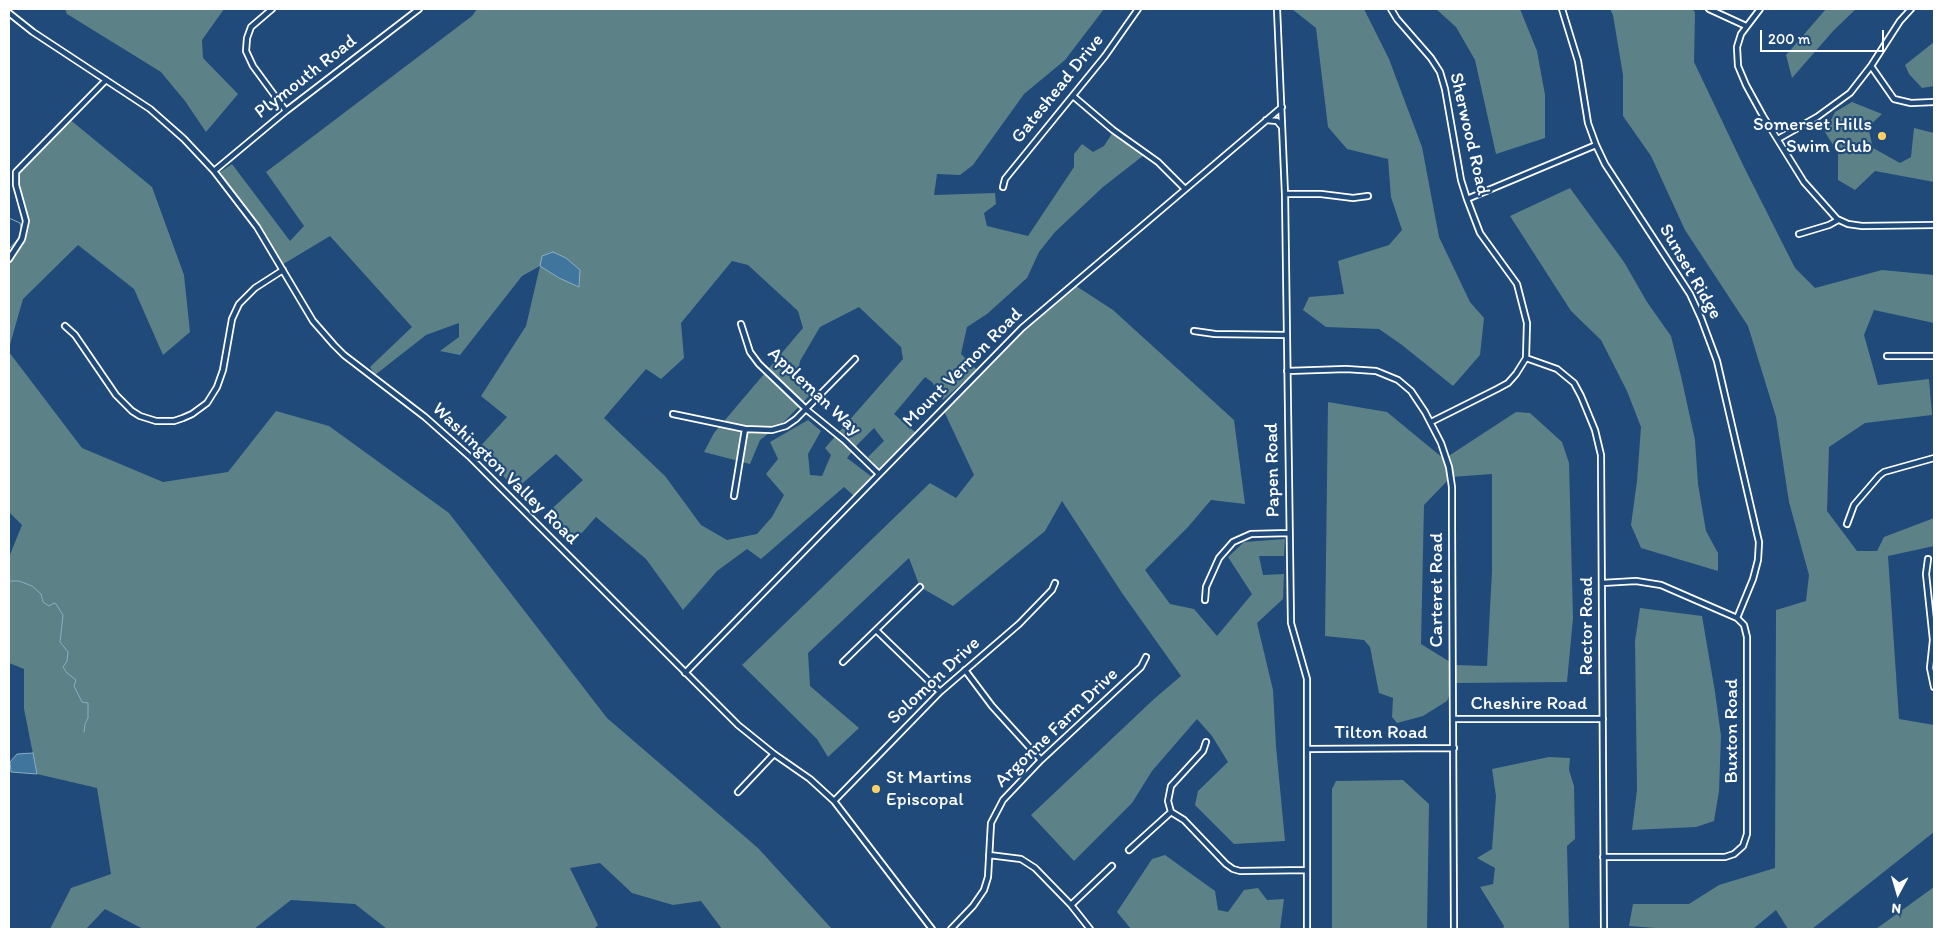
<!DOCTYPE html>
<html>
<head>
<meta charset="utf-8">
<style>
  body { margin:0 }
  #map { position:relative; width:1943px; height:938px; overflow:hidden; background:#1f4a7a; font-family:Itim,sans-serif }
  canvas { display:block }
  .frame { position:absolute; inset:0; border:10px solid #fff; pointer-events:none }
  .north { position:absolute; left:1873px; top:868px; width:50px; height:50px; -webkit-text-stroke:4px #1f4a7a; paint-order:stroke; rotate:186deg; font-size:14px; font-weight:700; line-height:20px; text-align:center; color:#fff }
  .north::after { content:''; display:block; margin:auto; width:18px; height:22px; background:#fff; clip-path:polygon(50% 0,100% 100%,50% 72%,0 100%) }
  .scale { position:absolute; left:1760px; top:30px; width:124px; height:22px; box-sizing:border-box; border:2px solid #fff; border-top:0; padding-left:6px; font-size:15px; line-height:18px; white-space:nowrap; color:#fff; -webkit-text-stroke:4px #1f4a7a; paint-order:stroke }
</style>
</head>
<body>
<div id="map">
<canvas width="1943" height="938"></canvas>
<div class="frame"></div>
<div class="north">N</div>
<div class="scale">200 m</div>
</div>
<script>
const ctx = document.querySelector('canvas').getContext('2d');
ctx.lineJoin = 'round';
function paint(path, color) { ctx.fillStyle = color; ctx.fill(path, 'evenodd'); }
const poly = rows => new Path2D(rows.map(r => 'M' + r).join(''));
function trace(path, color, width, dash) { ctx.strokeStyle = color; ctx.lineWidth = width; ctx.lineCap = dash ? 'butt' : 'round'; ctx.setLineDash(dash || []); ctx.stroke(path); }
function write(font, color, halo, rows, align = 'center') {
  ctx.font = font + ' Itim,sans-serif'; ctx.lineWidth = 4.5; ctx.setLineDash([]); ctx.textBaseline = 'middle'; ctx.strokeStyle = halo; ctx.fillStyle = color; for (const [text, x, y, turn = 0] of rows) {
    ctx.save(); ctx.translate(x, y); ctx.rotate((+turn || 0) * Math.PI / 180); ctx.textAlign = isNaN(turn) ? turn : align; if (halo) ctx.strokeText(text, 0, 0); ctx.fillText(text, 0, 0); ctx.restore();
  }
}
paint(poly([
  [65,9,224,9,202,40,203,58,238,94,206,132,185,101,161,72,67,14],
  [477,9,1104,9,1065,60,1024,94,973,165,960,175,937,174,934,195,995,193,996,204,984,213,987,226,1028,236,1074,167,1074,154,1082,144,1093,152,1104,146,1113,132,1144,155,1103,187,1055,232,1039,252,1027,278,987,314,967,327,961,354,977,370,943,400,932,382,925,377,894,414,915,432,879,469,868,457,884,441,874,428,858,444,847,458,872,477,854,496,844,487,761,559,747,549,717,571,683,610,646,559,596,517,571,545,543,517,583,480,556,454,516,489,477,450,507,417,481,396,526,326,540,266,522,276,460,355,440,351,459,337,459,323,426,335,375,375,370,367,412,327,330,236,280,266,220,172,232,164,290,241,304,226,266,172,472,16],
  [732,261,748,265,798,311,803,328,714,433,704,452,750,464,760,440,785,421,810,395,797,379,800,361,820,327,859,307,901,347,903,359,825,448,831,455,822,476,810,475,808,454,821,431,808,420,770,442,778,459,766,474,784,495,772,517,757,534,727,540,701,525,665,476,604,418,646,369,661,379,684,358,681,323],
  [1292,9,1364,9,1389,59,1422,147,1439,237,1470,302,1484,318,1480,355,1453,386,1402,345,1379,329,1326,327,1303,310,1309,297,1344,294,1338,261,1389,245,1402,230,1391,197,1388,159,1347,149,1328,127,1316,28],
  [1436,9,1520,9,1537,51,1545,95,1545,138,1496,154,1475,60,1456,27],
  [1610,9,1692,9,1695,12,1694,62,1744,167,1795,268,1815,288,1882,270,1934,275,1934,323,1874,310,1864,335,1878,385,1929,379,1932,415,1865,423,1829,447,1827,511,1857,551,1877,551,1884,537,1934,518,1934,546,1888,556,1899,719,1934,725,1934,832,1812,929,1788,929,1776,910,1753,929,1656,929,1655,928,1629,926,1633,904,1689,904,1719,885,1775,868,1776,610,1806,601,1809,575,1789,502,1776,417,1748,326,1685,230,1651,156,1623,116,1623,75,1613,15],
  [1826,9,1856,9,1834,30,1792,78,1786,55],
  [1934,42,1934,86,1922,88,1909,74,1905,65],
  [1852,102,1882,114,1868,127,1873,148,1900,163,1911,157,1914,128,1934,133,1934,182,1875,171,1855,190,1838,180,1838,153,1825,132,1835,112],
  [68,118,152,187,184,275,190,332,163,355,134,289,78,245,23,299,9,348,9,259,22,239,26,221,15,176],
  [1570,188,1624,262,1647,302,1671,336,1681,376,1695,440,1698,484,1706,531,1718,553,1718,571,1641,548,1631,525,1637,481,1641,427,1627,391,1601,340,1571,311,1510,216],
  [1073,284,1113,310,1234,420,1245,504,1211,500,1188,527,1145,570,1170,604,1194,609,1217,636,1252,594,1228,557,1244,542,1285,539,1284,556,1259,556,1263,575,1284,574,1283,599,1257,623,1273,690,1276,746,1285,841,1234,844,1195,805,1198,791,1228,762,1212,736,1197,719,1152,771,1132,803,1074,861,1031,815,1154,699,1181,676,1122,593,1062,501,1045,531,953,606,920,587,909,558,808,653,810,686,859,728,828,757,817,739,742,665,930,483,956,498,974,475,943,409,1022,328],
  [9,352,82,448,163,482,228,472,276,411,329,426,449,513,607,718,758,848,832,929,722,929,701,901,673,905,632,893,600,863,570,868,598,925,594,929,387,929,355,904,291,900,254,929,143,929,105,909,86,929,50,929,71,888,111,874,97,788,37,774,24,709,24,669,9,663,9,557,22,525,9,512],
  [1328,402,1387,412,1444,459,1516,412,1530,413,1562,442,1569,463,1573,618,1567,682,1455,683,1447,701,1423,716,1397,723,1392,717,1393,698,1379,693,1370,647,1364,640,1325,636],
  [1492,474,1492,571,1487,666,1455,665,1421,644,1424,505,1451,477],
  [1640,608,1702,616,1715,692,1721,736,1719,791,1714,821,1696,827,1632,830,1637,790,1635,641],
  [1549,757,1570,758,1569,770,1574,786,1575,839,1567,846,1569,929,1503,929,1504,926,1480,887,1493,884,1495,868,1477,858,1492,849,1496,796,1492,769],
  [1403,780,1429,804,1427,929,1332,929,1332,789,1336,781],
  [1165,855,1215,891,1218,910,1228,912,1244,890,1258,888,1267,900,1284,899,1280,929,1131,929,1117,912,1152,859],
  [1934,887,1934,929,1876,929]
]), '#5c8287');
const water = poly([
  [553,252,566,258,580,270,579,287,559,278,540,266,542,256,553,252],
  [33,753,37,774,11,772,10,762,17,754,33,753]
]);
paint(water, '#40769d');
trace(water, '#8cadc4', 1);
trace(poly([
  [9,218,20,223,22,231],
  [9,249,20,237],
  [9,581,19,581,32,586,41,594,43,602,49,606,54,603,56,604,63,615,60,642,68,652,67,661,63,667,67,673,76,680,74,686,82,702,88,703,88,718,85,724,84,732]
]), '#8cadc4', 1);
const minor = poly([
  [272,9,251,27,247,38,246,51,253,66,286,111],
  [1277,9,1285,194,1291,623,1307,679,1307,929],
  [1391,9,1397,19,1431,58,1440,72,1445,89,1461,180,1467,199,1480,233,1517,284,1527,323,1526,358,1516,374,1508,383,1497,389,1431,422],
  [1562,9,1578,61,1588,123,1596,145,1605,164,1690,294,1701,318,1717,361,1759,542,1758,560,1753,579,1737,618],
  [1709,9,1746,26],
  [1760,9,1741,34,1737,47,1738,66,1746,85,1763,116,1804,182,1837,219,1848,224,1862,226,1934,225],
  [9,13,33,32,150,109,184,139,214,171,257,227,313,321,334,345,344,355,425,417,469,456,738,725,774,754,810,779,834,801,932,929],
  [1871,66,1894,99,1911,103,1934,102],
  [1073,96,1113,130,1158,162,1185,189],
  [1266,120,1277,121,1282,127],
  [1778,139,1817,117,1850,93,1871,66,1900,21,1911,9],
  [214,171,286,111,419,9],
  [1003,187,1005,179,1105,56,1138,9],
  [1285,194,1321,194,1353,198,1368,196],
  [1467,199,1596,145],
  [1799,234,1829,225,1838,220],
  [9,259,22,239,26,221,16,185,16,172,106,80],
  [741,324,750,352,759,364,807,410,844,440,879,474],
  [65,326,75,335,116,395,132,411,140,416,156,421,174,421,183,418,192,414,207,403,217,387,223,370,232,319,239,304,255,288,283,270],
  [1194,331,1215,334,1287,335],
  [1887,356,1934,356],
  [1526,358,1557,369,1574,383,1581,396,1595,430,1601,455,1604,929],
  [1287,371,1346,369,1376,371,1398,380,1411,391,1425,412,1441,443,1449,467,1452,487,1452,526,1454,929],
  [673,414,745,429,772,430,786,426,796,419,855,359],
  [734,496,745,429],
  [1847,524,1854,505,1879,476,1884,472,1934,458],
  [1928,559,1926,574,1933,640,1930,668,1934,687],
  [1602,583,1636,581,1661,585,1737,618,1744,625,1747,637,1747,834,1743,846,1734,854,1725,857,1603,857],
  [1205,600,1206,587,1219,558,1233,542,1251,534,1289,533],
  [877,631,940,692],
  [843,662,920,587],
  [965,670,992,706,1041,760],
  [685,673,1022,328,1282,107],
  [1454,719,1603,719],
  [1307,749,1454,748],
  [738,792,774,754],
  [834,801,940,692,1019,624,1052,590,1055,583],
  [1171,812,1168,801,1171,786,1203,751,1206,742],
  [1129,850,1171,812,1184,820,1226,864,1233,869,1240,871,1307,870],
  [989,855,1021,859,1035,868,1071,905,1090,929],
  [1071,905,1112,866],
  [951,929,973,906,984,890,988,877,991,823,1003,800,1041,760,1141,667,1146,657]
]);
trace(minor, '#fff', 8);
trace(minor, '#1f4a7a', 4.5);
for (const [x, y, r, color] of [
  [1882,136,5,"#ffd166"],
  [876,789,5,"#ffd166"]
]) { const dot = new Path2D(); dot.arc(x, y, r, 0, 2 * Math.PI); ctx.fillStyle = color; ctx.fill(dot); trace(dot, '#1f4a7a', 2); }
write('19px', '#fff', '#1f4a7a', [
  ["Plymouth Road",306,77,-38],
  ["Gateshead Drive",1058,89,-51],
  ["Sherwood Road",1469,134,77],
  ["Sunset Ridge",1690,272,60],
  ["Mount Vernon Road",963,368,-45],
  ["Appleman Way",814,392,43],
  ["Papen Road",1273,470,-91],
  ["Washington Valley Road",505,474,44],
  ["Carteret Road",1437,590,-90],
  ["Rector Road",1587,626,-90],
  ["Solomon Drive",934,681,-43],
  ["Cheshire Road",1529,704],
  ["Argonne Farm Drive",1057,728,-44],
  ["Buxton Road",1732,731,-90],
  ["Tilton Road",1381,733]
]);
write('19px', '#fff', '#1f4a7a', [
  ["Somerset Hills",1872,125],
  ["Swim Club",1872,147],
  ["St Martins",886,778,"left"],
  ["Episcopal",886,800,"left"]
], 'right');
</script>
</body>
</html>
